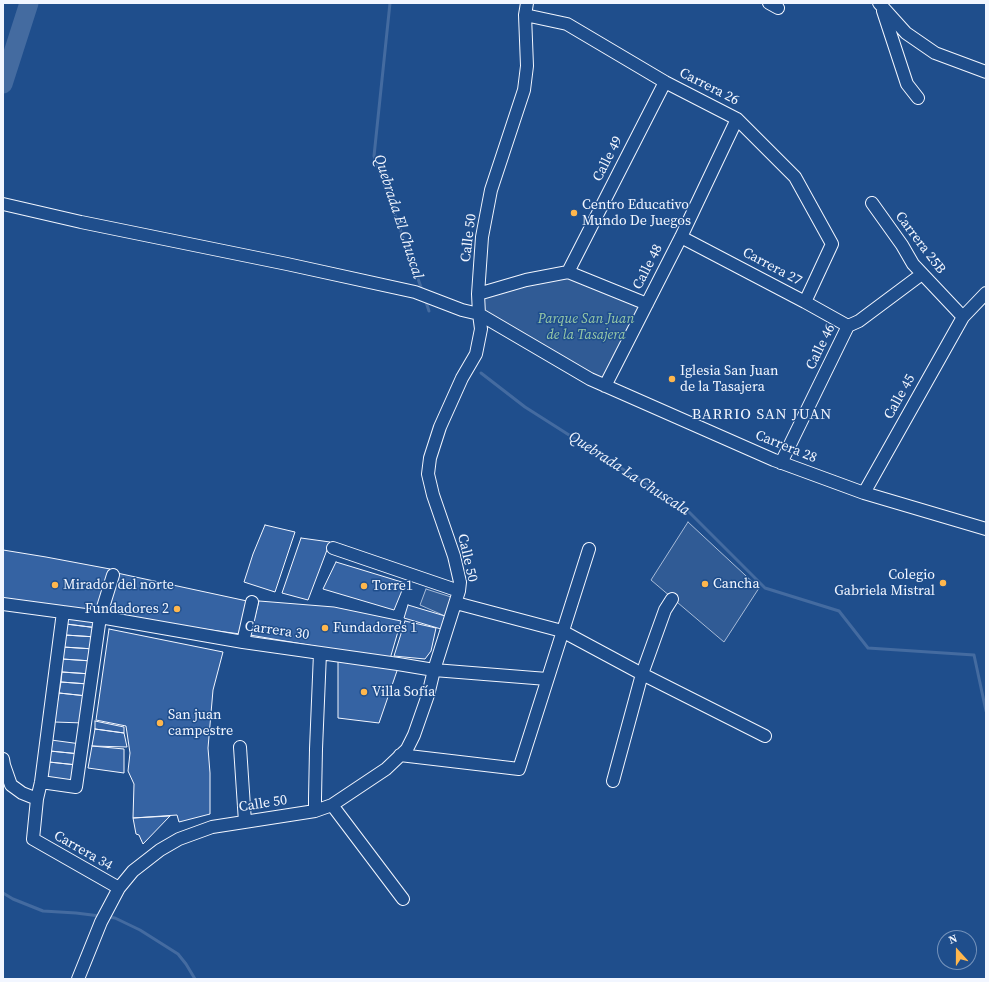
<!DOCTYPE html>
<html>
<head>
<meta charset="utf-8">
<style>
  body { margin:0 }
  #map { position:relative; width:989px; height:982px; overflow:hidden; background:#1f4e8c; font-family:"Source Serif 4",serif }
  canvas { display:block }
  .frame { position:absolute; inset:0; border:4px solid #f2f6ff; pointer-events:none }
  .north { position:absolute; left:937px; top:930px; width:40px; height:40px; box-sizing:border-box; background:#1f4e8c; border:1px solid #7391ba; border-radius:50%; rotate:339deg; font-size:11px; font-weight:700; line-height:16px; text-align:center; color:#f2f6ff }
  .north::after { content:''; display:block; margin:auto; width:14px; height:18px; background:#ffb74d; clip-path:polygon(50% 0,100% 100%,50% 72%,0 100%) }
</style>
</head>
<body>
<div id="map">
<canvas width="989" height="982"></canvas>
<div class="frame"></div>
<div class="north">N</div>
</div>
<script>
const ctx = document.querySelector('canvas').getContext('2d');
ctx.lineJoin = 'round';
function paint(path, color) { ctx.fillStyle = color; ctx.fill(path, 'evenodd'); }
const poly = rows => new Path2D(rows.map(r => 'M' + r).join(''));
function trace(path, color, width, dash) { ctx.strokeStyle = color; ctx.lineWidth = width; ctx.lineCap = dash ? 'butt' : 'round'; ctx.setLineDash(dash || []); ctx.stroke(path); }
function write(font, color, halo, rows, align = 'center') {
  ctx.font = font + ' "Source Serif 4",serif'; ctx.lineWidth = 3; ctx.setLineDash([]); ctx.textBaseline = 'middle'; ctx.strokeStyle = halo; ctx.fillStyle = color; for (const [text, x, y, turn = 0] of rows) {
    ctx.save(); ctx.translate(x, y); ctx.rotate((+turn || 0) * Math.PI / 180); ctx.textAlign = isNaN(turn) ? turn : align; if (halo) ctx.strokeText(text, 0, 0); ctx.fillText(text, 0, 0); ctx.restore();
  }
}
const green = poly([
  [568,273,645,305,605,385,481,321,485,292,568,273],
  [688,522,759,588,724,642,651,580,688,522],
  [426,589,451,597,445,616,420,605,426,589]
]);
paint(green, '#305b95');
trace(green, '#a8bbd7', 1);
trace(poly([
  [390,3,374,156,422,290],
  [425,299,429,311],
  [481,373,525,407,687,510,765,588,839,611,868,648,974,655,986,711],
  [3,893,13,899,43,911,76,913,100,916],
  [108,917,115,918,140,930,178,954,186,964,195,979]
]), '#446ba0', 3);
trace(poly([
  [3,84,29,3]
]), '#446ba0', 19);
const building = poly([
  [265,525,295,532,275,592,244,582,253,554,265,525],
  [301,538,330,542,308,600,282,593,301,538],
  [3,550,46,557,110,569,100,613,3,601,3,550],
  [336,562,405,583,394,610,323,589,336,562],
  [117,573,247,601,240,634,108,616,117,573],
  [259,601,334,607,401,621,390,659,250,635,259,601],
  [408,605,445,616,441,629,404,618,408,605],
  [67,616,98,621,98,628,66,624,67,616],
  [405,621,436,628,431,651,425,659,394,656,405,621],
  [66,624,98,628,96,637,65,635,66,624],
  [109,629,223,652,213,690,208,748,210,773,210,814,179,822,177,815,133,818,134,784,128,771,130,753,126,726,96,720,109,629],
  [65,635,96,637,94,649,63,647,65,635],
  [63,647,94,649,92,661,62,659,63,647],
  [62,659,92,661,91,674,62,672,62,659],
  [338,660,399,665,379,723,338,718,338,660],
  [62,672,91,674,88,684,61,682,62,672],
  [61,682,88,684,87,696,59,693,61,682],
  [59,693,87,696,84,723,54,722,59,693],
  [95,721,124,727,124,733,95,729,95,721],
  [95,729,124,733,127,747,92,746,95,729],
  [51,740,81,744,80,754,50,751,51,740],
  [92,746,124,749,124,773,88,768,92,746],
  [50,751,80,754,77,765,49,762,50,751],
  [49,762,77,765,74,782,46,778,49,762],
  [170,816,143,844,139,835,136,834,133,818,170,816]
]);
paint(building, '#3563a3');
trace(building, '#f2f6ff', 1);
const minor = poly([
  [769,3,778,8],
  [879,3,906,33,935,53,986,72],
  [883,11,907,84,918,98],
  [525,15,567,24,665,82,737,119,795,177,832,244,805,302],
  [872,203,902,245,913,264,963,317],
  [3,204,81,222,287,264,415,292,462,310,479,314,590,379,774,460,864,493,986,529],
  [681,237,805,302,848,326],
  [568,272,665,82],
  [478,294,526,280,568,272,647,304],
  [605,386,681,237,737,119],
  [781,463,848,326,859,321,922,274],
  [864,493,963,317,986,293],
  [333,548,459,591],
  [456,603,562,631,642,674,765,736],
  [3,604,100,617,243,642,398,664,434,670,547,679],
  [63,612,41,782,37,799,33,839,119,888],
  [243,642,252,602],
  [240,747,245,822],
  [400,755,519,769,589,549],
  [3,759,4,765,11,785,22,793,37,799],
  [613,781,642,674,665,610,672,599],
  [41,782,76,787,100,617,113,575],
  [332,805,403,899],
  [315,811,315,798,316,749,320,653],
  [78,979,101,922,119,888,133,871,160,850,179,839,212,827,315,811,332,805,386,769,407,749,414,735,428,695,434,670,459,591,460,582,454,556,433,495,428,474,430,458,440,427,462,378,476,354,481,329,479,314,478,294,482,237,491,190,524,90,527,66,525,15,527,3]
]);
trace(minor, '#f2f6ff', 14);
trace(minor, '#1f4e8c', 12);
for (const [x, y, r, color] of [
  [574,213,4,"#ffb74d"],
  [672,379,4,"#ffb74d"],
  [943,583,4,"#ffb74d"],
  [705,584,4,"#ffb74d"],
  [55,585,4,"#ffb74d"],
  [364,586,4,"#ffb74d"],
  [177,609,4,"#ffb74d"],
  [325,628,4,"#ffb74d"],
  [364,692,4,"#ffb74d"],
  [160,723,4,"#ffb74d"]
]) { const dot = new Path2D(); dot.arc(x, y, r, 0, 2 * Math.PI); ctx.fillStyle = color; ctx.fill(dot); trace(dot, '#1f4e8c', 1.5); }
write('14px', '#f2f6ff', '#1f4e8c', [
  ["Carrera 26",709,87,27],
  ["Calle 49",608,159,-63],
  ["Calle 50",469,238,-83],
  ["Carrera 25B",920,243,53],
  ["Calle 48",648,267,-63],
  ["Carrera 27",772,267,28],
  ["Calle 46",821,347,-64],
  ["Calle 45",900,397,-61],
  ["Carrera 28",786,447,22],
  ["Calle 50",467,558,77],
  ["Carrera 30",277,631,8],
  ["Calle 50",263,804,-9],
  ["Carrera 34",83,851,30]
]);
write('14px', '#f2f6ff', '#1f4e8c', [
  ["Centro Educativo",582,205],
  ["Mundo De Juegos",582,221],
  ["Iglesia San Juan",680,371],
  ["de la Tasajera",680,387],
  ["Colegio",935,575,"right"],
  ["Gabriela Mistral",935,591,"right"],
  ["Cancha",713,584],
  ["Mirador del norte",63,585],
  ["Torre1",372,586],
  ["Fundadores 2",169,609,"right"],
  ["Fundadores 1",333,628],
  ["Villa Sofía",372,692],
  ["San juan",168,715],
  ["campestre",168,731]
], 'left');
write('italic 14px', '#97c8a6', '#1f4e8c', [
  ["Parque San Juan",586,319],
  ["de la Tasajera",586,335]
]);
write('italic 15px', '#f2f6ff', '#1f4e8c', [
  ["Quebrada El Chuscal",398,217,72],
  ["Quebrada La Chuscala",629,474,33]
]);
ctx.letterSpacing = '1px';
write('15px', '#f2f6ff', '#1f4e8c', [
  ["BARRIO SAN JUAN",762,415]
]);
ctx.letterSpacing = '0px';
</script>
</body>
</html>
